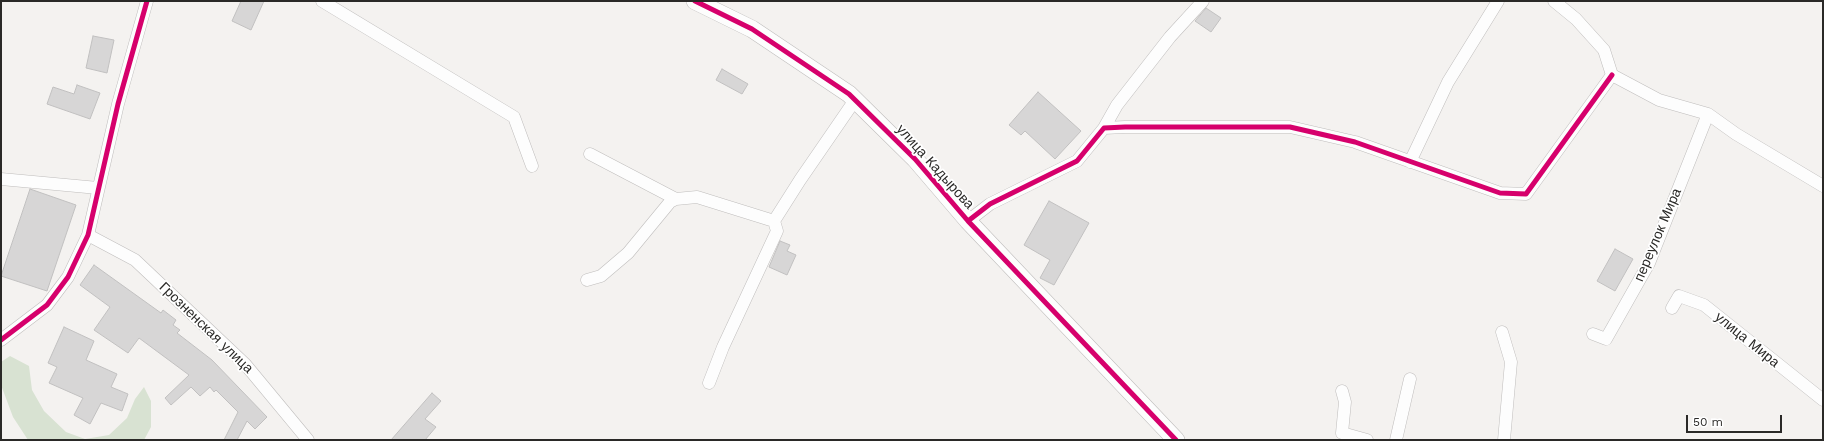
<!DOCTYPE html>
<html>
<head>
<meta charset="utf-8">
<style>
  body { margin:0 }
  #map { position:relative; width:1824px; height:441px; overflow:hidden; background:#f4f2f0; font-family:"Work Sans",sans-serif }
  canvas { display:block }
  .frame { position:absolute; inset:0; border:2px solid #2a2927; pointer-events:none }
  .scale { position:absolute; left:1686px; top:415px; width:96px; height:18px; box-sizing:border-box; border:2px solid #2a2927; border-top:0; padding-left:5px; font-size:12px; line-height:14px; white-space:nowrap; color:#2a2927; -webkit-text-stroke:3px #fff; paint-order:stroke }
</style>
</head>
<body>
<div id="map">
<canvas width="1824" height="441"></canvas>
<div class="frame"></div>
<div class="scale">50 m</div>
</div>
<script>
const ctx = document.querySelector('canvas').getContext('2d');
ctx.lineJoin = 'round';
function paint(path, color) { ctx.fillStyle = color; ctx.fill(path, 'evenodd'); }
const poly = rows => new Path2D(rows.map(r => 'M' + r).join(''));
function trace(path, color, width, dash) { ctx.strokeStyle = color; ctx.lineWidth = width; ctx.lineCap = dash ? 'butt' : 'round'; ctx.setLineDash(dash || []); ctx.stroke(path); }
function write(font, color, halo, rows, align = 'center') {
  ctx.font = font + ' "Work Sans",sans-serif'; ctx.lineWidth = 3.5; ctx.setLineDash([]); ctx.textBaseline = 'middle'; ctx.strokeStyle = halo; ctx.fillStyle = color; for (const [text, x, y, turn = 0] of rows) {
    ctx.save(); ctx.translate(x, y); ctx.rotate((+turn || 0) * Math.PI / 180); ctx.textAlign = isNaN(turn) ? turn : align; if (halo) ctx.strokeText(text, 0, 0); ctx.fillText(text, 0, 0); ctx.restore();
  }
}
paint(poly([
  [10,356,29,366,32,390,44,411,66,432,85,439,109,435,127,418,135,399,144,387,151,401,151,427,144,440,28,440,13,417,1,385,1,362]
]), '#d8e2d2');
const building = poly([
  [241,1,264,1,251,30,232,21,241,1],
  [1206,8,1221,18,1211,32,1195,21,1206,8],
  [93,36,114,40,107,73,86,68,93,36],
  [722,69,748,84,742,94,716,80,722,69],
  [77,85,100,93,90,119,47,104,53,87,74,94,77,85],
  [1038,92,1081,131,1055,159,1025,131,1021,135,1009,125,1038,92],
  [30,189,76,205,47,291,1,276,30,189],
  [1049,201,1089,223,1054,285,1040,278,1050,260,1024,245,1049,201],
  [780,241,790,245,787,251,796,255,787,275,769,267,780,241],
  [1615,249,1633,259,1615,291,1597,281,1615,249],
  [94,265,161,313,163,310,176,320,173,325,180,330,177,333,212,360,267,417,255,429,247,421,237,440,224,440,238,412,216,390,214,392,210,387,200,396,191,387,171,405,165,398,189,375,139,338,128,353,94,330,110,307,80,285,94,265],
  [64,327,94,341,86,360,117,374,111,387,128,394,122,411,101,403,90,424,74,415,83,398,49,383,57,367,48,363,64,327],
  [432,393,441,401,425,419,436,427,425,440,391,440,432,393]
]);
paint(building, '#d7d6d6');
trace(building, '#c1c0c0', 1);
const street = poly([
  [322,1,514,117,532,166],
  [1554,1,1576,19,1604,50,1612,75,1659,100,1708,114,1736,134,1823,186],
  [1104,128,1117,105,1170,37,1203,1],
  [590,154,676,199],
  [1410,162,1448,82,1498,1],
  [1,179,98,188],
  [774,221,800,180,855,100],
  [968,221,990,204,1077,161,1104,128,1125,127,1290,127,1355,142,1500,193,1526,194,1612,75],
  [88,235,135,260,245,364,308,440],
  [587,280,601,276,628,253,670,202,676,199,697,197,774,221],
  [1672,308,1679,296,1704,305,1823,400],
  [1502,332,1511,362,1504,440],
  [1593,334,1606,339,1649,263,1708,114],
  [1,340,47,305,68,277,88,235,118,104,147,1],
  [709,383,723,347,777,231,774,221],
  [1342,391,1345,402,1342,433,1367,440],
  [1396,440,1410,379]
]);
const secondary = poly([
  [695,1,752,29,849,94,915,159,968,221,1176,440]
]);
trace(street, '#bfbdbc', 13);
trace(secondary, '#bfbdbc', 18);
trace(street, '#fdfdfd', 12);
trace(secondary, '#fdfdfd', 17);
trace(poly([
  [695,1,752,29,849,94,915,159,968,221,1176,440],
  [968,221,990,204,1077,161,1104,128,1125,127,1290,127,1355,142,1500,193,1526,194,1612,75],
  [1,340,47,305,68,277,88,235,118,104,147,1]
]), '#d6006c', 5);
write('14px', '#2a2927', '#fff', [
  ["улица Кадырова",935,167,48],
  ["переулок Мира",1658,235,-67],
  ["Грозненская улица",206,328,44],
  ["улица Мира",1747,340,39]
]);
</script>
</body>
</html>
